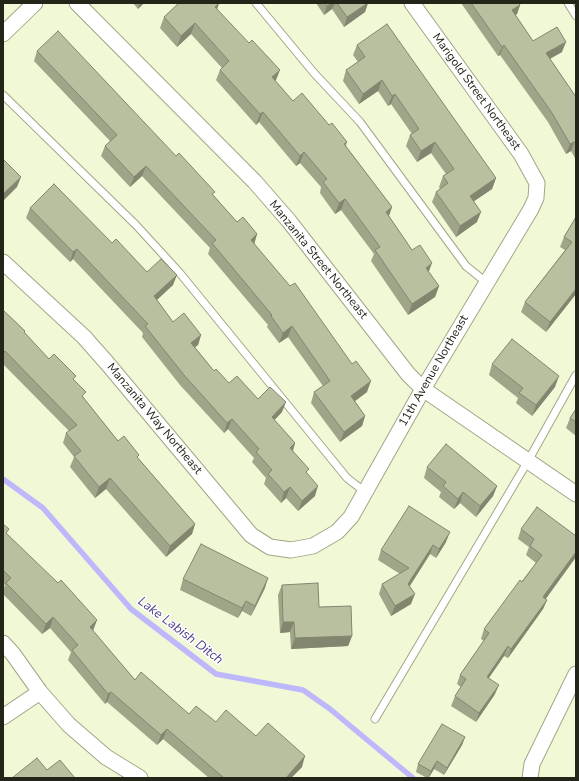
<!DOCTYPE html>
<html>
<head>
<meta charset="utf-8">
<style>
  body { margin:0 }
  #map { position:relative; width:579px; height:781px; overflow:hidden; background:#f0f8d6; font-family:"Nunito Sans",sans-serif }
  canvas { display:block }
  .frame { position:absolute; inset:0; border:4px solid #222518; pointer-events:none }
</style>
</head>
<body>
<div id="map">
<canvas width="579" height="781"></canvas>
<div class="frame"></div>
</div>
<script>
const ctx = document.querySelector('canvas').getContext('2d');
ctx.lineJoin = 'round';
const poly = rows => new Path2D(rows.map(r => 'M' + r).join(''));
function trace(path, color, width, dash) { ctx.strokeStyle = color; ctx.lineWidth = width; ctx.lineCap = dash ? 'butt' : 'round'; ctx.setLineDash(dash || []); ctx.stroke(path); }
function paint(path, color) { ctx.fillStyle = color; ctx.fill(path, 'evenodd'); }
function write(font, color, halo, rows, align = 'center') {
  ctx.font = font + ' "Nunito Sans",sans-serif'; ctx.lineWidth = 3; ctx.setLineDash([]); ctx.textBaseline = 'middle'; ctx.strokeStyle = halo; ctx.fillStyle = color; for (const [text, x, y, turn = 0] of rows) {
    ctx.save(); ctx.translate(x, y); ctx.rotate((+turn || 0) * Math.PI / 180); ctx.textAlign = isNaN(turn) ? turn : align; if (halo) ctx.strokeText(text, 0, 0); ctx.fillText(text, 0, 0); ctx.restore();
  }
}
trace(poly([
  [3,479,43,508,131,609,216,674,303,690,330,709,413,778]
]), '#bdb7fc', 5.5);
const service = poly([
  [256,3,314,73,360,122,466,266,487,283],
  [568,3,576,16],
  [3,95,136,225,179,272,347,478,365,492],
  [375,719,528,461,576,375]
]);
const minor = poly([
  [77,3,255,182,289,221,408,374,423,389,576,494],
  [3,34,35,3],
  [3,262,84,337,107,363,251,535,270,547,291,550,313,546,337,532,351,517,423,389,531,209,536,198,537,183,521,154,412,3],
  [3,643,13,654,40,692,69,725,106,757,140,778],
  [3,717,40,692],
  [530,778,532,764,576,674]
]);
trace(service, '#a0a787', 9);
trace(minor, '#a0a787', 17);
trace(service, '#fff', 7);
trace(minor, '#fff', 15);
paint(poly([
  [133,3,144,3,138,9],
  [179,3,219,3,217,9,276,80,275,81,293,101,329,125,347,142,346,146,392,207,389,216,412,250,429,272,439,286,435,297,408,315,371,261,374,254,341,210,335,214,320,193,321,187,300,163,296,166,259,122,256,125,216,80,220,70,222,68,191,34,177,47,160,28,164,17],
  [316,3,368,3,365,12,344,27,332,9,324,15],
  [461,3,519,3,520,5,517,14,515,15,533,41,562,52,550,59,576,97,576,160,571,151,566,154,548,122,500,55,498,56],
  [357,45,496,178,492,189,474,201,477,222,456,237,432,202,436,192,440,189,439,187,443,176,446,174,431,153,417,162,406,146,410,135,412,134,391,104,388,106,378,91,359,104,343,81,346,70,358,62,353,55],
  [37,51,214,196,237,222,257,234,254,243,367,392,355,401,365,416,362,426,340,442,311,403,314,392,323,386,288,337,279,343,267,327,268,325,208,254,210,248,142,176,130,187,101,156,105,146,110,141,34,61],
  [30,208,112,243,147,272,173,285,157,300,173,322,201,335,198,345,195,347,214,371,229,383,282,412,274,420,295,443,293,451,307,473,315,496,298,511,286,498,281,503,264,484,266,478,252,462,254,458,228,429,224,433,180,385,142,337,143,333,73,259,70,262,26,218],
  [576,217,576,294,546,332,521,312,525,302,565,250,560,247,564,237],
  [3,310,25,331,24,333,49,359,74,380,84,398,118,441,138,458,195,524,192,534,166,557,106,489,95,498,70,467,74,457,63,443,66,433,69,431,3,364],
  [492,364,555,387,532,416,516,403,518,398,489,375],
  [576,409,576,436,566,428,570,418],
  [427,467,497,486,493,496,476,517,460,503,454,509,439,497,441,492,424,478],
  [3,524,7,534,93,631,135,680,189,714,216,722,256,736,302,767,291,778,209,778,163,739,157,745,107,702,105,704,68,660,71,652,50,628,42,634,3,594,3,591,5,585,3,584],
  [521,529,576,536,576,557,545,599,547,600,543,609,508,658,504,656,489,678,495,694,476,722,451,706,455,696,461,687,457,684,460,675,484,641,481,639,484,629,536,563,526,555,529,547,518,539],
  [446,542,436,558,430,554,410,586,411,604,391,616,379,594,382,584,400,574,378,560,381,550],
  [183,579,265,588,251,616,242,611,238,618,180,590],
  [282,585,319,607,352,636,348,646,291,649,290,632,280,633,278,595],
  [465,737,462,745,444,775,434,769,429,778,427,778,416,772,418,764]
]), '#9fa589');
paint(poly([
  [140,3,144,3,138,9],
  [219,3,216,13,215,7],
  [332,3,335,3,332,9,324,15,327,6],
  [368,3,365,12,344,27,347,17],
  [520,5,517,14,509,20,512,10],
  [195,23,191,34,177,47,181,36],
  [566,42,562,52,542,63,546,53],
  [504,45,500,55,498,56,502,47],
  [280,70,276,80,268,88,272,77],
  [382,80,378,91,359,104,363,94],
  [395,94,391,104,388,106,392,96],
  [263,112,259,122,256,125,260,114],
  [435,142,431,153,417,162,421,151],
  [574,142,571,151,566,154,570,144],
  [304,152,300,163,296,166,300,156],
  [146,166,142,176,130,187,134,177],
  [21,177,17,187,3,201,3,194],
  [496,178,492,189,467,206,470,196],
  [345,199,341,210,335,214,339,203],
  [392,207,388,218,386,212],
  [481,212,477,222,456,237,460,226],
  [257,234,254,245,251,240],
  [77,249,73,259,70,262,73,252],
  [432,263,428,274,426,268],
  [177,275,173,285,150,306,154,296],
  [439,286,435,297,408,315,412,304],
  [576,289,576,294,546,332,550,322],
  [292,326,288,337,279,343,283,333],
  [201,335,198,345,187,353,191,343],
  [559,376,555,387,532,416,536,405],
  [371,381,367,392,347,407,351,396],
  [286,402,282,412,268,427,272,417],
  [365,416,362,426,340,442,344,432],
  [232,419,228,429,224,433,227,423],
  [295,443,292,453,290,448],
  [110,478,106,489,95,498,99,487],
  [318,486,315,496,298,511,302,501],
  [497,486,493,496,476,517,480,506],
  [290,487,286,498,281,503,284,492],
  [463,492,460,503,454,509,458,499],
  [195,524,192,534,166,557,170,546],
  [450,532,446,542,436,558,439,549],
  [433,545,430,554,405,593,408,584],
  [576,552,576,557,540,607,543,597],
  [268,578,265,588,251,616,255,606],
  [415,594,411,604,391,616,395,606],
  [547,600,543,609,508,658,511,649],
  [246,601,242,611,238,618,242,608],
  [53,617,50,628,42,634,46,624],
  [97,620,93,631,90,627],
  [283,622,294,622,290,632,280,633],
  [352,636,348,646,291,649,295,638],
  [508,646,504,656,483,686,487,677],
  [499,685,495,694,476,722,479,713],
  [111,692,107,702,105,704,108,694],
  [167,729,163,739,157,745,161,735],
  [465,737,462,745,444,775,447,768],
  [305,756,302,767,291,778,286,778],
  [437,761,434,769,428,778,431,771]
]), '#82866f');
const building = poly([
  [179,3,219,3,215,7,249,43,252,40,280,70,272,77,293,101,302,93,329,125,332,123,347,142,344,144,392,207,386,212,412,250,420,245,432,263,426,268,439,286,412,304,375,250,380,247,345,199,339,203,323,182,327,179,304,152,300,156,263,112,260,114,220,70,229,61,195,23,181,36,164,17,179,3],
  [325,3,332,3,327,6,325,3],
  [337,3,368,3,347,17,337,3],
  [471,3,519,3,520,5,512,10,533,41,557,27,566,42,546,53,576,97,576,144,574,142,570,144,552,113,504,45,502,47,471,3],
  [387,24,496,178,470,196,481,212,460,226,436,192,448,183,443,176,454,169,435,142,421,151,410,135,419,129,395,94,392,96,382,80,363,94,346,70,365,57,357,45,387,24],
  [58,31,176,156,179,153,215,192,212,194,237,222,243,217,257,234,251,240,290,286,295,283,352,364,356,361,371,381,351,396,365,416,344,432,314,392,330,381,292,326,283,333,271,316,272,315,212,243,216,240,146,166,134,177,105,146,117,135,37,51,58,31],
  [3,159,21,177,3,194,3,159],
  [54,184,112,243,116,239,147,272,161,259,177,275,154,296,173,322,184,313,201,335,191,343,214,371,216,369,229,383,237,376,258,399,270,387,286,402,272,417,295,443,290,448,309,469,306,472,318,486,302,501,290,487,284,492,268,474,272,470,256,452,259,449,232,419,227,423,184,375,145,326,148,324,77,249,73,252,30,208,54,184],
  [576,217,576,289,550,322,525,302,572,242,564,237,576,217],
  [3,310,25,331,24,332,49,359,54,354,76,376,73,379,86,392,82,396,118,441,124,436,139,455,137,457,195,524,170,546,110,478,99,487,74,456,81,451,66,433,77,425,5,351,3,354,3,310],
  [512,339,559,376,536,405,519,393,523,388,492,364,512,339],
  [576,409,576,422,570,418,576,409],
  [446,444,497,486,480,506,463,492,458,499,443,486,446,482,427,467,446,444],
  [409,506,450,532,439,549,433,545,408,584,415,594,395,606,382,584,409,568,381,550,409,506],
  [537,507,576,536,576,552,543,597,547,600,511,649,508,646,487,677,499,685,479,713,455,696,466,679,460,675,489,633,484,629,520,580,522,582,542,555,530,546,534,539,521,529,537,507],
  [3,524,9,529,6,533,58,583,61,580,97,620,90,627,135,680,141,672,189,714,196,706,216,722,226,710,256,736,268,723,305,756,286,778,224,778,167,729,161,735,111,692,108,694,72,650,78,645,53,617,46,624,6,583,11,578,3,570,3,524],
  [201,544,268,578,255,606,246,601,242,608,183,579,201,544],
  [318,583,319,607,351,606,352,636,295,638,294,622,283,622,282,585,318,583],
  [442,724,465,737,447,768,437,761,431,771,418,764,442,724],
  [37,758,47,770,60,760,75,778,12,778,37,758]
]);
paint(building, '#b9c09f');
trace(building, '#82866f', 1);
write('12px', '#222518', '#fff', [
  ["Marigold Street Northeast",476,92,54],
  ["Manzanita Street Northeast",318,260,51],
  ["11th Avenue Northeast",434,371,-60],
  ["Manzanita Way Northeast",154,419,50]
]);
write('italic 13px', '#4b3c8c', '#fff', [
  ["Lake Labish Ditch",180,631,37]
]);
</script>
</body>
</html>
